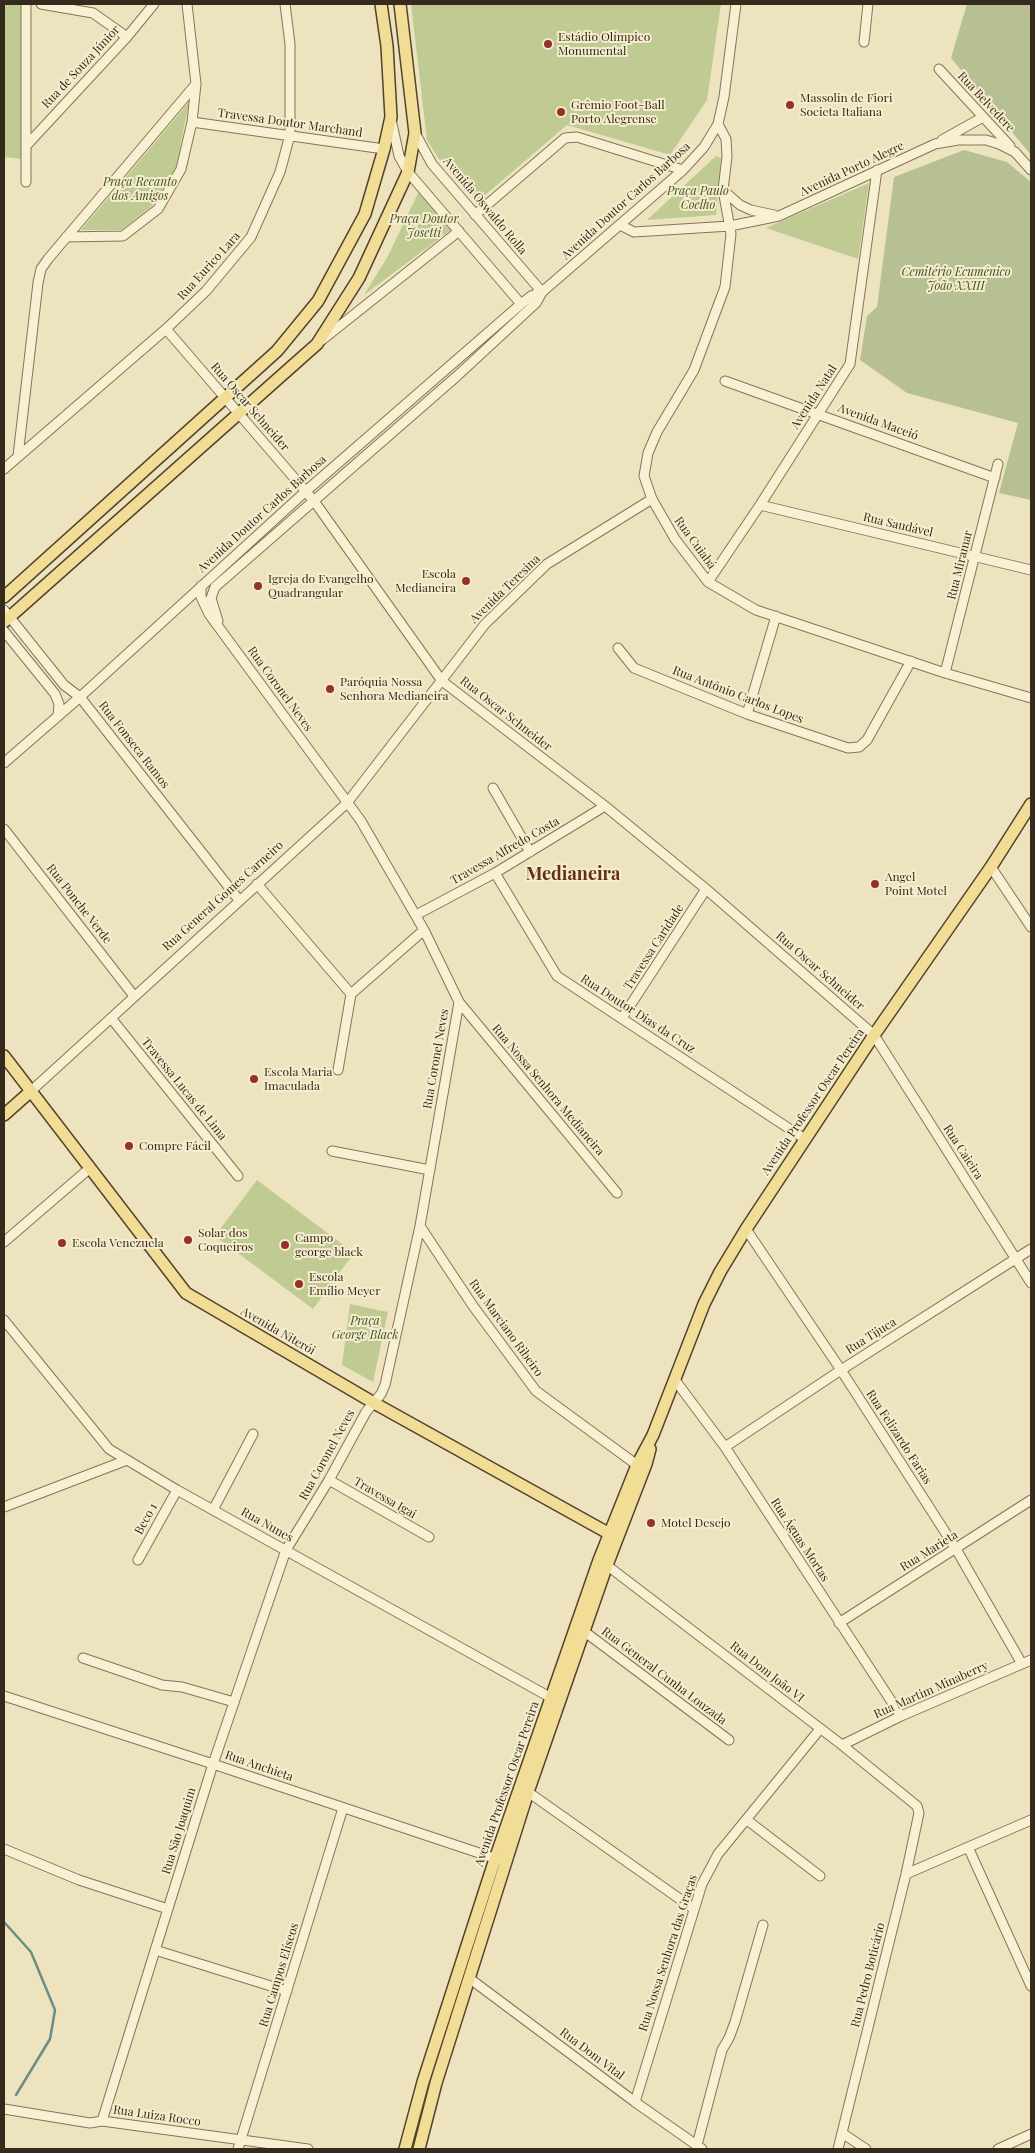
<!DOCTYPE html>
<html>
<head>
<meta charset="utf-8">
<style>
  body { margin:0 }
  #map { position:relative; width:1035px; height:2153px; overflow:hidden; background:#ede4bf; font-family:"Playfair Display",serif }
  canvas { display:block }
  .frame { position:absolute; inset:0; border:5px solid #352a1c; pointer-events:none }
</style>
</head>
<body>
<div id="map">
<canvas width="1035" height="2153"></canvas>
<div class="frame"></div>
</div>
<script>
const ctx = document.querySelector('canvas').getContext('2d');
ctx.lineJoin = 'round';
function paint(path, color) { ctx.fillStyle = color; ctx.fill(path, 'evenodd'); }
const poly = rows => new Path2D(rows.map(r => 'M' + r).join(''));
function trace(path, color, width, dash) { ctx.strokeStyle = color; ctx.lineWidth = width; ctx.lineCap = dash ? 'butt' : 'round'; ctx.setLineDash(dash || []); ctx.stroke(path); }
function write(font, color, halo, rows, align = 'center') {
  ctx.font = font + ' "Playfair Display",serif'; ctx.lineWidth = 4; ctx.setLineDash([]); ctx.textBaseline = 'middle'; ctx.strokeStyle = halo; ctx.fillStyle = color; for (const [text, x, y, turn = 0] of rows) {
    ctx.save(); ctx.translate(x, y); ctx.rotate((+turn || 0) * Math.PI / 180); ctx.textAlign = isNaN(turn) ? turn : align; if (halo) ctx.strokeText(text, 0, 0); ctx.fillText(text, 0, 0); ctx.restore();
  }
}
paint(poly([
  [4,4,22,4,21,159,4,157],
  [411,4,721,4,707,100,670,155,567,125,477,202,438,158,427,140],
  [189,102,176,167,152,206,121,230,81,230],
  [716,156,721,158,716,215,647,220],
  [869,183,858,259,766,228],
  [419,191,452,229,364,295,388,256],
  [257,1180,354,1253,313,1309,215,1236],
  [350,1304,388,1312,373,1382,342,1365]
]), '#c0cb93');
paint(poly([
  [967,4,1031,4,1031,155,951,58],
  [964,150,1007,162,1031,182,1031,500,999,493,1018,423,907,393,860,360,867,316,877,307,894,177]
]), '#b6c093');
trace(poly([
  [4,1922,31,1952,55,2010,50,2039,16,2095]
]), '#6a8d87', 2.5);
const minor = poly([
  [41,4,93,13,127,37],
  [864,42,868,4],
  [939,69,1010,146],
  [391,119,399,156,408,172,521,304],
  [192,122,384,149],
  [718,124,726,139,727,156,723,190,731,234,725,287,694,370,657,432,648,453,644,476,652,499,675,539,708,582,756,610,945,673,1031,698],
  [415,133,432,164,542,292],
  [942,140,983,117],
  [26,146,127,37,154,4],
  [26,182,26,4],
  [723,190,740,205,751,210,774,215],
  [475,215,565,138,577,137,683,170],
  [620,225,634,232,730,226,779,216,935,144,958,140,986,140,999,144,1015,152,1031,170],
  [66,237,123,236,158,209,181,169,192,122,196,84,187,4],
  [166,329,314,501,442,681,605,806,706,889,874,1035,1031,1283],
  [322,340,459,231],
  [725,381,995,478],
  [18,456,38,283,41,269,48,259,196,84],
  [4,469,166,329,206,291,251,237,280,172,290,135,290,44,285,4],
  [760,505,1031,570],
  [708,582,760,505,850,364,877,170],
  [4,610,64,685,80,697,239,900],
  [218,621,211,598,215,587,457,376,536,303,542,292],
  [4,631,55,694,59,704,58,716],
  [618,648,634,668,747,714,848,748,859,747,867,740,911,661],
  [945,673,998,464],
  [747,714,776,616],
  [4,763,80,697,306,491,521,304,531,296,542,292,683,170,704,147,718,124,724,97,736,4],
  [493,788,530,852],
  [4,829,134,996],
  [991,867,1031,927],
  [495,873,557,976,805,1139],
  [257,884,351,994],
  [416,915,495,873,605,806],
  [459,1002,617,1193],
  [111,1018,238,1176],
  [622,1018,706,889],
  [338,1070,351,994,424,930],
  [31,1091,347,803,485,624,547,564,652,499],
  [332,1151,430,1170],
  [420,1226,473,1306,536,1391,637,1465],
  [746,1229,841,1370,956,1549,1022,1664],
  [4,1242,90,1168],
  [4,1320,109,1449,177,1490,555,1700],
  [675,1380,725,1447,901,1716],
  [725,1447,841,1370,1031,1249],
  [329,1480,429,1537],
  [4,1507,127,1460],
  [213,1510,253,1434],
  [138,1560,177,1490],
  [604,1563,842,1745,917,1806,919,1813,906,1874,838,2149],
  [839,1623,1031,1500],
  [585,1632,729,1740],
  [83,1658,162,1685,182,1687,234,1702],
  [4,1696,213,1764,500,1860],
  [842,1745,901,1716,1031,1660],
  [528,1792,694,1909],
  [747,1820,820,1876],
  [968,1847,1031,1986],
  [4,1849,79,1880,168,1909],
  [906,1874,1031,1820],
  [155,1950,287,1991],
  [469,1978,635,2102,702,2149],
  [635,2102,702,1884,718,1854,820,1729],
  [4,2109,90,2123,102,2121,308,2149],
  [102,2121,213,1764,286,1550,329,1480,366,1412,381,1394,385,1385,420,1226,459,1002,424,930,361,821,209,614,201,597,201,586],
  [842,2133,866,2149],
  [697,2145,722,2050,729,2038,735,2022,763,1925],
  [238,2149,343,1808],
  [998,2149,1031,2134]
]);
const major = poly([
  [4,597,277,351,318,301,365,214,384,149,391,117,387,46,381,4],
  [4,622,317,344,359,278,408,172,415,133,400,4],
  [4,1056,186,1293,374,1403,617,1538],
  [4,1115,31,1091],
  [405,2149,423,2082,495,1859,599,1560,637,1465,653,1435,704,1304,720,1272,746,1229,874,1035,991,867,1031,804],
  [419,2149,436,2083,528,1792,607,1565,646,1464,650,1449]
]);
trace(minor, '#867457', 11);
trace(major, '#53422c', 14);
trace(minor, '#f8f0d2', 9);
trace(major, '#f1dd96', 11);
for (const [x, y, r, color] of [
  [548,44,5,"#943128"],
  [790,105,5,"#943128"],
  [561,112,5,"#943128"],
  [466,581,5,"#943128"],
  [258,586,5,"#943128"],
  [330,689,5,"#943128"],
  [875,884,5,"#943128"],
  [254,1079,5,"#943128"],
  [129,1146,5,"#943128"],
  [188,1240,5,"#943128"],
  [62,1243,5,"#943128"],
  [285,1245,5,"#943128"],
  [299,1284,5,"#943128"],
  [651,1523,5,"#943128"]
]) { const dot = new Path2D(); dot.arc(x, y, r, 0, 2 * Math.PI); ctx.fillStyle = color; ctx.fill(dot); trace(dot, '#f5edce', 2); }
write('12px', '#352a1c', '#f5edce', [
  ["Estádio Olímpico",558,37],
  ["Monumental",558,51],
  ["Massolin de Fiori",800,98],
  ["Societa Italiana",800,112],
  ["Grêmio Foot-Ball",571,105],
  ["Porto Alegrense",571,119],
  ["Escola",456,574,"right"],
  ["Medianeira",456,588,"right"],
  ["Igreja do Evangelho",268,579],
  ["Quadrangular",268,593],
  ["Paróquia Nossa",340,682],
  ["Senhora Medianeira",340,696],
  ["Angel",885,877],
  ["Point Motel",885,891],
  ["Escola Maria",264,1072],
  ["Imaculada",264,1086],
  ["Compre Fácil",139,1146],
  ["Solar dos",198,1233],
  ["Coqueiros",198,1247],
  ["Campo",295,1238],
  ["george black",295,1252],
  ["Escola Venezuela",72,1243],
  ["Escola",309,1277],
  ["Emílio Meyer",309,1291],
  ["Motel Desejo",661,1523]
], 'left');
write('12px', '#352a1c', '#f5edce', [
  ["Rua de Souza Júnior",81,67,-47],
  ["Rua Belvedere",986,102,47],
  ["Travessa Doutor Marchand",290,123,8],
  ["Avenida Porto Alegre",852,169,-25],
  ["Avenida Doutor Carlos Barbosa",626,201,-42],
  ["Avenida Oswaldo Rolla",485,206,50],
  ["Rua Eurico Lara",209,266,-48],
  ["Avenida Natal",814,397,-57],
  ["Rua Oscar Schneider",250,407,49],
  ["Avenida Maceió",878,422,20],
  ["Avenida Doutor Carlos Barbosa",262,514,-42],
  ["Rua Saudável",898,525,13],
  ["Rua Cuiabá",695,543,54],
  ["Rua Miramar",960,565,-76],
  ["Avenida Teresina",505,589,-44],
  ["Rua Coronel Neves",280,689,54],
  ["Rua Antônio Carlos Lopes",738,695,21],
  ["Rua Oscar Schneider",506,714,38],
  ["Rua Fonseca Ramos",134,745,52],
  ["Travessa Alfredo Costa",505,851,-30],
  ["Rua General Gomes Carneiro",223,896,-42],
  ["Rua Ponche Verde",79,904,52],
  ["Travessa Caridade",654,947,-57],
  ["Rua Oscar Schneider",820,971,41],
  ["Rua Doutor Dias da Cruz",638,1014,33],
  ["Rua Coronel Neves",436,1059,-80],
  ["Travessa Lucas de Lima",184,1089,51],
  ["Rua Nossa Senhora Medianeira",548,1090,50],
  ["Avenida Professor Oscar Pereira",813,1102,-56],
  ["Rua Caieira",963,1152,57],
  ["Rua Marciano Ribeiro",506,1328,54],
  ["Avenida Niterói",278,1331,30],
  ["Rua Tijuca",871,1336,-32],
  ["Rua Felizardo Farias",899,1437,57],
  ["Rua Coronel Neves",327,1455,-61],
  ["Travessa Igai",385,1498,30],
  ["Beco 1",146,1519,-61],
  ["Rua Nunes",267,1525,29],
  ["Rua Águas Mortas",800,1540,57],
  ["Rua Marieta",929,1551,-32],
  ["Rua Dom João VI",767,1672,38],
  ["Rua General Cunha Louzada",664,1676,37],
  ["Rua Martim Minaberry",931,1690,-24],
  ["Rua Anchieta",259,1766,19],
  ["Avenida Professor Oscar Pereira",507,1784,-71],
  ["Rua São Joaquim",179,1831,-73],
  ["Rua Nossa Senhora das Graças",668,1953,-72],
  ["Rua Campos Elíseos",279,1975,-73],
  ["Rua Pedro Boticário",868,1975,-76],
  ["Rua Dom Vital",592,2054,37],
  ["Rua Luiza Rocco",157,2116,8]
]);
write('italic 12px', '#425223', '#f5edce', [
  ["Praça Recanto",140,182],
  ["dos Amigos",140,196],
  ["Praça Paulo",698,191],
  ["Coelho",698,205],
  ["Praça Doutor",424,219],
  ["Josetti",424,233],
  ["Cemitério Ecumênico",956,272],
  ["João XXIII",956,286],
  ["Praça",365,1321],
  ["George Black",365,1335]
]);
write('bold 18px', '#62301c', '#f5edce', [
  ["Medianeira",573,874]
]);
</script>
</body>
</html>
